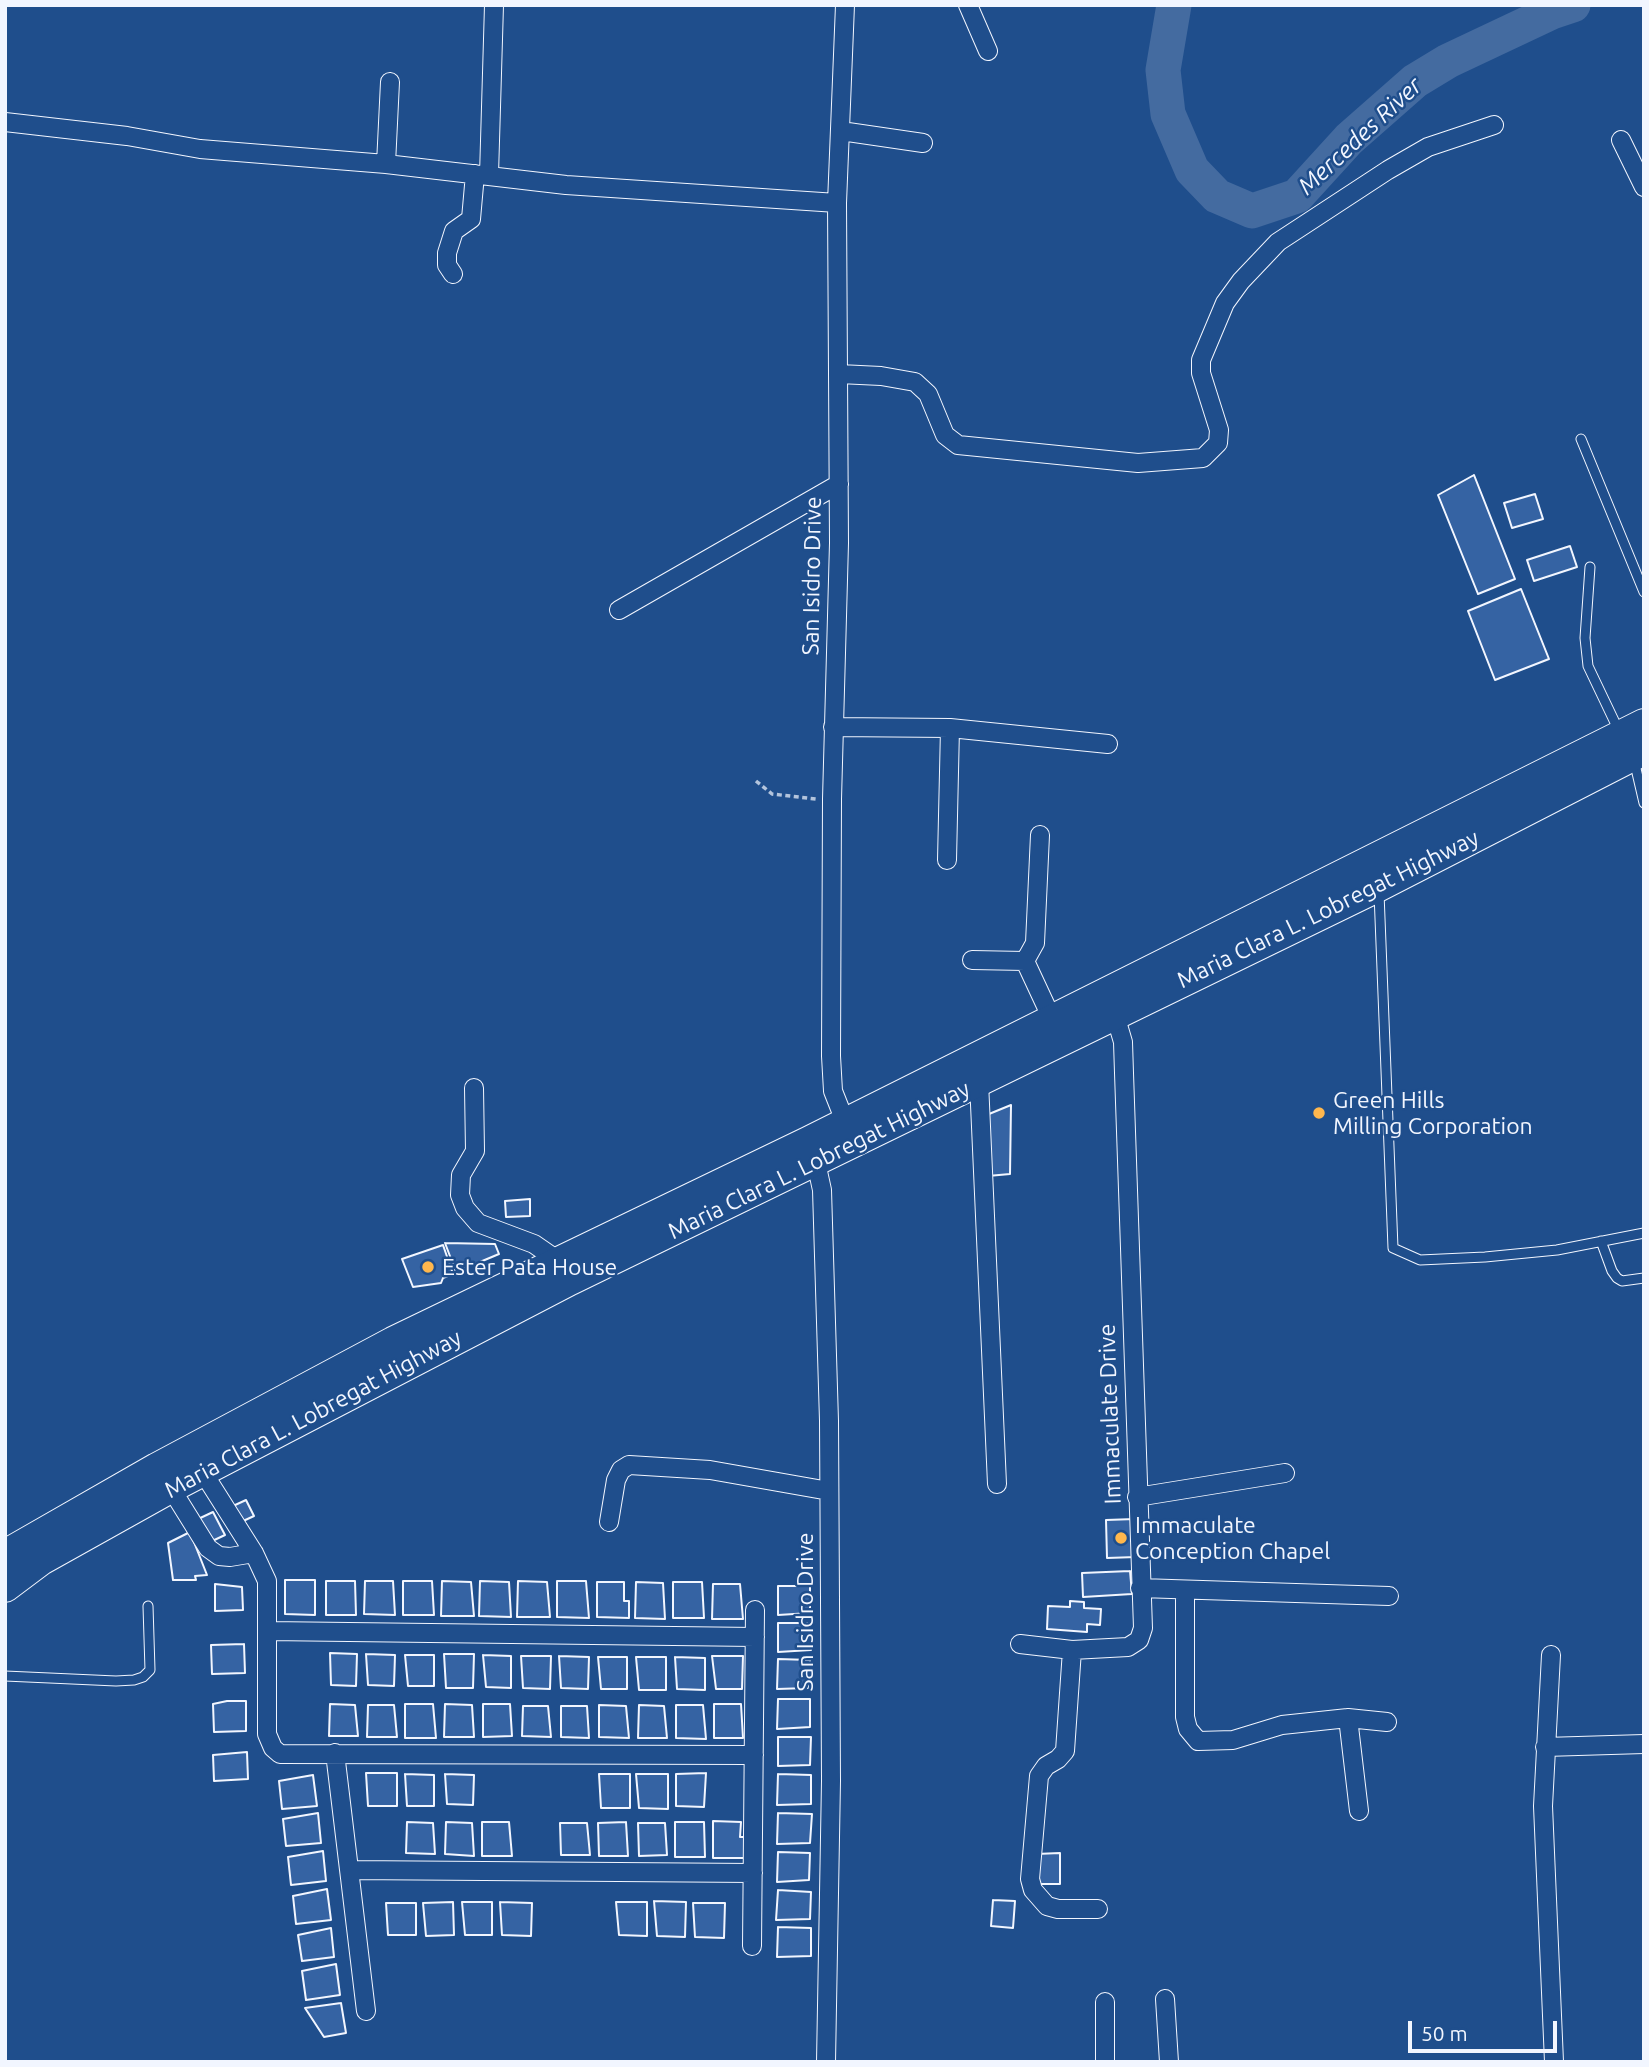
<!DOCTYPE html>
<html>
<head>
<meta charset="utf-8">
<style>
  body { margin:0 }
  #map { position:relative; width:1649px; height:2067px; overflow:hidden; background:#1f4e8c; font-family:Ubuntu,sans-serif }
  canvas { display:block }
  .frame { position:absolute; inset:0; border:7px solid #f2f6ff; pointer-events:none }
  .scale { position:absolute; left:1408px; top:2021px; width:149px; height:32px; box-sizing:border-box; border:4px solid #f2f6ff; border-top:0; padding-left:9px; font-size:21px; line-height:24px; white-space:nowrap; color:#f2f6ff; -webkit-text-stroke:5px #1f4e8c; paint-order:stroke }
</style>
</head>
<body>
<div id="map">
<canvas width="1649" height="2067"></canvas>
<div class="frame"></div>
<div class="scale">50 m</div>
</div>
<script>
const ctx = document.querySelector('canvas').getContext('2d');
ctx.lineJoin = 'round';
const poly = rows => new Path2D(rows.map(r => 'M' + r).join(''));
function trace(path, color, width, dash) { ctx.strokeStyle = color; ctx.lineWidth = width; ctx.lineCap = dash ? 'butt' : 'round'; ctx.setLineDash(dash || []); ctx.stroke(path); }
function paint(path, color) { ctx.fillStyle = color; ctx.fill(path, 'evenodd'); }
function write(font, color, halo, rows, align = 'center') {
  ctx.font = font + ' Ubuntu,sans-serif'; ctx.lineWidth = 5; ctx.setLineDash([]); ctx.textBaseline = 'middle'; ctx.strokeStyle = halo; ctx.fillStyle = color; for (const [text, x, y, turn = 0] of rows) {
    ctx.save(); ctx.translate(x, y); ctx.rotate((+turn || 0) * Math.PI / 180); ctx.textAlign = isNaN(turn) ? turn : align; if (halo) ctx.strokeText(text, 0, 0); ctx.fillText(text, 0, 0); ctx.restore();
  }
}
trace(poly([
  [1174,5,1163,70,1168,114,1192,170,1217,196,1252,211,1297,196,1349,139,1415,81,1448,61,1552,12,1573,5]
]), '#446ba0', 35);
const building = poly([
  [1474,475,1515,579,1478,594,1438,495,1474,475],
  [1535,494,1543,519,1512,528,1504,503,1535,494],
  [1570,546,1577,567,1534,581,1527,560,1570,546],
  [1521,589,1549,659,1495,680,1468,611,1521,589],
  [1011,1105,1010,1174,988,1176,989,1114,1011,1105],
  [530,1199,530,1216,506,1217,505,1201,530,1199],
  [445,1243,495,1244,499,1254,456,1272,445,1243],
  [443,1245,453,1274,443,1278,441,1283,413,1287,402,1259,443,1245],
  [246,1500,254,1516,241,1522,233,1506,246,1500],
  [213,1512,225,1535,208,1543,196,1520,213,1512],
  [1135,1519,1136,1557,1107,1558,1106,1520,1135,1519],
  [190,1532,207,1575,195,1576,196,1580,173,1580,168,1543,190,1532],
  [1130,1571,1132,1594,1083,1597,1082,1573,1130,1571],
  [285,1580,315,1580,315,1615,285,1614,285,1580],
  [326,1581,355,1581,356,1615,326,1615,326,1581],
  [365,1581,393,1581,395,1615,364,1614,365,1581],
  [403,1581,432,1581,434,1615,403,1615,403,1581],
  [442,1581,471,1582,474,1616,441,1616,442,1581],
  [480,1581,509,1582,511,1617,479,1616,480,1581],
  [518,1581,547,1582,550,1617,517,1617,518,1581],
  [557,1581,586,1581,589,1618,557,1617,557,1581],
  [597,1582,624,1582,624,1601,629,1601,629,1618,597,1617,597,1582],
  [636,1582,663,1583,665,1619,635,1618,636,1582],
  [673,1582,702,1582,704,1618,673,1618,673,1582],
  [215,1584,242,1587,243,1610,215,1611,215,1584],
  [713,1584,740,1584,743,1619,712,1619,713,1584],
  [778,1586,810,1586,810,1613,778,1615,778,1586],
  [1070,1601,1084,1602,1084,1608,1101,1609,1100,1625,1087,1624,1087,1632,1047,1629,1048,1606,1070,1607,1070,1601],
  [778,1623,811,1623,811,1650,778,1652,778,1623],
  [244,1644,245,1673,212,1674,211,1645,244,1644],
  [330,1653,357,1654,356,1686,331,1685,330,1653],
  [366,1654,395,1655,394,1686,368,1685,366,1654],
  [444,1654,474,1654,473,1688,446,1688,444,1654],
  [405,1655,434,1655,434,1686,408,1686,405,1655],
  [483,1655,511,1656,511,1688,486,1687,483,1655],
  [521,1656,551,1656,550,1689,523,1688,521,1656],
  [559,1656,589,1657,588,1689,561,1688,559,1656],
  [712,1656,743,1656,742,1689,716,1689,712,1656],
  [598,1657,627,1657,627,1689,601,1689,598,1657],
  [636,1657,666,1657,666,1690,639,1690,636,1657],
  [675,1657,705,1658,705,1690,677,1689,675,1657],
  [778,1659,810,1660,809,1688,777,1689,778,1659],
  [778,1699,810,1699,810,1727,777,1729,778,1699],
  [227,1701,246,1701,246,1731,214,1732,213,1704,227,1701],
  [330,1704,355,1705,358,1736,329,1736,330,1704],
  [405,1704,433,1704,436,1738,405,1738,405,1704],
  [445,1704,472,1705,474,1737,444,1737,445,1704],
  [483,1704,510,1704,512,1736,483,1737,483,1704],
  [714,1704,741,1704,743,1738,714,1738,714,1704],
  [368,1705,394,1705,397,1737,367,1737,368,1705],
  [599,1705,626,1706,629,1738,599,1737,599,1705],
  [639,1705,664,1706,667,1738,638,1738,639,1705],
  [676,1705,703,1705,706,1739,676,1738,676,1705],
  [523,1706,548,1706,551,1737,522,1736,523,1706],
  [561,1706,587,1706,589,1738,561,1737,561,1706],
  [778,1737,811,1737,810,1765,778,1766,778,1737],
  [247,1752,248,1779,214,1781,213,1755,247,1752],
  [366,1773,397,1773,397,1806,368,1806,366,1773],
  [706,1773,704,1807,676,1806,676,1774,706,1773],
  [405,1774,434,1775,434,1806,407,1806,405,1774],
  [445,1774,474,1775,473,1805,447,1804,445,1774],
  [599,1774,630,1774,630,1808,601,1808,599,1774],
  [636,1774,668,1774,668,1809,639,1808,636,1774],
  [778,1774,811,1775,811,1804,777,1805,778,1774],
  [313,1775,317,1806,282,1809,279,1781,313,1775],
  [318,1813,321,1843,286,1846,283,1819,318,1813],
  [778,1813,812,1814,810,1843,777,1844,778,1813],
  [713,1821,741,1822,740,1837,745,1837,745,1858,713,1858,713,1821],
  [407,1822,433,1823,435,1854,406,1853,407,1822],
  [446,1822,472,1823,474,1856,445,1854,446,1822],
  [482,1822,509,1822,512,1856,482,1856,482,1822],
  [626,1822,628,1856,599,1856,598,1823,626,1822],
  [675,1822,704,1822,705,1857,675,1857,675,1822],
  [560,1823,587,1823,590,1855,561,1855,560,1823],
  [638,1823,665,1823,667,1855,639,1856,638,1823],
  [323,1851,326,1881,291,1885,288,1857,323,1851],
  [778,1852,810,1853,809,1880,777,1882,778,1852],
  [1060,1853,1060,1884,1037,1884,1036,1854,1060,1853],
  [327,1889,331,1920,296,1924,293,1896,327,1889],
  [778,1890,811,1892,810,1919,776,1920,778,1890],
  [993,1900,1015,1901,1013,1928,991,1926,993,1900],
  [654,1901,686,1902,685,1937,657,1936,654,1901],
  [453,1902,454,1935,426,1936,423,1903,453,1902],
  [462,1902,492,1902,492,1935,465,1935,462,1902],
  [500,1902,532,1903,531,1936,502,1935,500,1902],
  [616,1902,647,1902,647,1936,619,1935,616,1902],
  [386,1903,416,1903,416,1935,388,1935,386,1903],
  [693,1903,725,1903,724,1938,695,1937,693,1903],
  [778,1927,811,1928,811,1956,777,1957,778,1927],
  [331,1928,334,1957,302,1961,298,1935,331,1928],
  [336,1964,340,1995,306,2000,302,1971,336,1964],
  [341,2003,346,2033,324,2037,305,2008,341,2003]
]);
paint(building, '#3563a3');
trace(building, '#f2f6ff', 2);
const service = poly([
  [1581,439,1644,592],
  [1590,567,1585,638,1588,666,1619,731],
  [1634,760,1644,803],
  [1379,893,1393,1248,1420,1260,1485,1257,1557,1250,1644,1233],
  [1601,1241,1612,1271,1617,1278,1622,1281,1644,1278],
  [5,1676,116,1681,134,1680,143,1677,150,1670,148,1606]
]);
const minor = poly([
  [845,5,837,203,839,543,832,799,831,1056,833,1091,848,1129],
  [968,5,988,51],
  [5,122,127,136,200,149,386,164,566,185,837,203],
  [841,131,923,143],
  [1621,140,1644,187],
  [386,164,390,82],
  [489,175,494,5],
  [453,274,447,265,447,253,454,231,471,219,475,174],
  [839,374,881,376,915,382,928,394,945,435,958,445,1138,463,1203,458,1218,443,1219,430,1201,373,1201,360,1225,303,1241,281,1278,242,1388,170,1428,147,1494,125],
  [619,610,839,484],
  [833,727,950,728,1108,744],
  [1040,835,1035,943,1025,961,1052,1019],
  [947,860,950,728],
  [972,960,1025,961],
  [979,1082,997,1484],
  [474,1088,475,1151,461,1175,460,1195,465,1208,478,1223,534,1244,560,1262],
  [814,1153,822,1190,829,1421,831,1781,826,2062],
  [199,1466,254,1553,267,1581,267,1734,273,1748,280,1754,754,1755],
  [167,1482,208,1548,219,1556,230,1557,254,1553],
  [1137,1497,1285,1473],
  [609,1522,616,1480,621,1470,629,1465,710,1470,829,1491],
  [1140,1588,1389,1596],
  [1185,1590,1185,1717,1188,1729,1198,1741,1233,1740,1282,1725,1348,1718,1387,1722],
  [268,1631,755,1637],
  [1020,1644,1072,1650],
  [1551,1655,1543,1806,1554,2062],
  [1348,1718,1359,1811],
  [1545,1747,1644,1744],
  [335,1753,366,2011],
  [350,1870,753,1873],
  [1098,1909,1058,1909,1047,1906,1033,1890,1030,1879,1039,1776,1046,1766,1058,1759,1065,1751,1072,1650,1128,1647,1139,1640,1143,1628,1124,1073,1123,1042,1113,1008],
  [752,1946,755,1610],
  [1165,1999,1169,2062],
  [1105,2002,1105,2062]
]);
const trunk = poly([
  [5,1555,157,1468,393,1342,808,1142,1644,724],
  [5,1587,41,1560,170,1488,570,1280,1379,886,1644,750]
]);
trace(service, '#f2f6ff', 11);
trace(minor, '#f2f6ff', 20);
trace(trunk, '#f2f6ff', 32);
trace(poly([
  [756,781,772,794,816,799]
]), '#b3c4dc', 3.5, [5, 3.5]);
trace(service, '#1f4e8c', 9);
trace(minor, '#1f4e8c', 18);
trace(trunk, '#1f4e8c', 30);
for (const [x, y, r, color] of [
  [1319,1113,7,"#ffb74d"],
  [428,1267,7,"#ffb74d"],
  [1121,1538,7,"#ffb74d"]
]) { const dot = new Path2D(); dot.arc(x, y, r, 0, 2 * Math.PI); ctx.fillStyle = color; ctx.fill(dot); trace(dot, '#1f4e8c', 2.5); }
write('23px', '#f2f6ff', '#1f4e8c', [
  ["San Isidro Drive",812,576,-89],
  ["Maria Clara L. Lobregat Highway",1328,909,-26],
  ["Maria Clara L. Lobregat Highway",819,1160,-26],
  ["Maria Clara L. Lobregat Highway",313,1414,-28],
  ["Immaculate Drive",1110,1414,-92],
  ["San Isidro Drive",805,1612,-90]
]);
write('23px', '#f2f6ff', '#1f4e8c', [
  ["Green Hills",1333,1100],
  ["Milling Corporation",1333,1126],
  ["Ester Pata House",442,1267],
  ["Immaculate",1135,1525],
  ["Conception Chapel",1135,1551]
], 'left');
write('italic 24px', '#f2f6ff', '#1f4e8c', [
  ["Mercedes River",1360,136,-43]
]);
</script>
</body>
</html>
